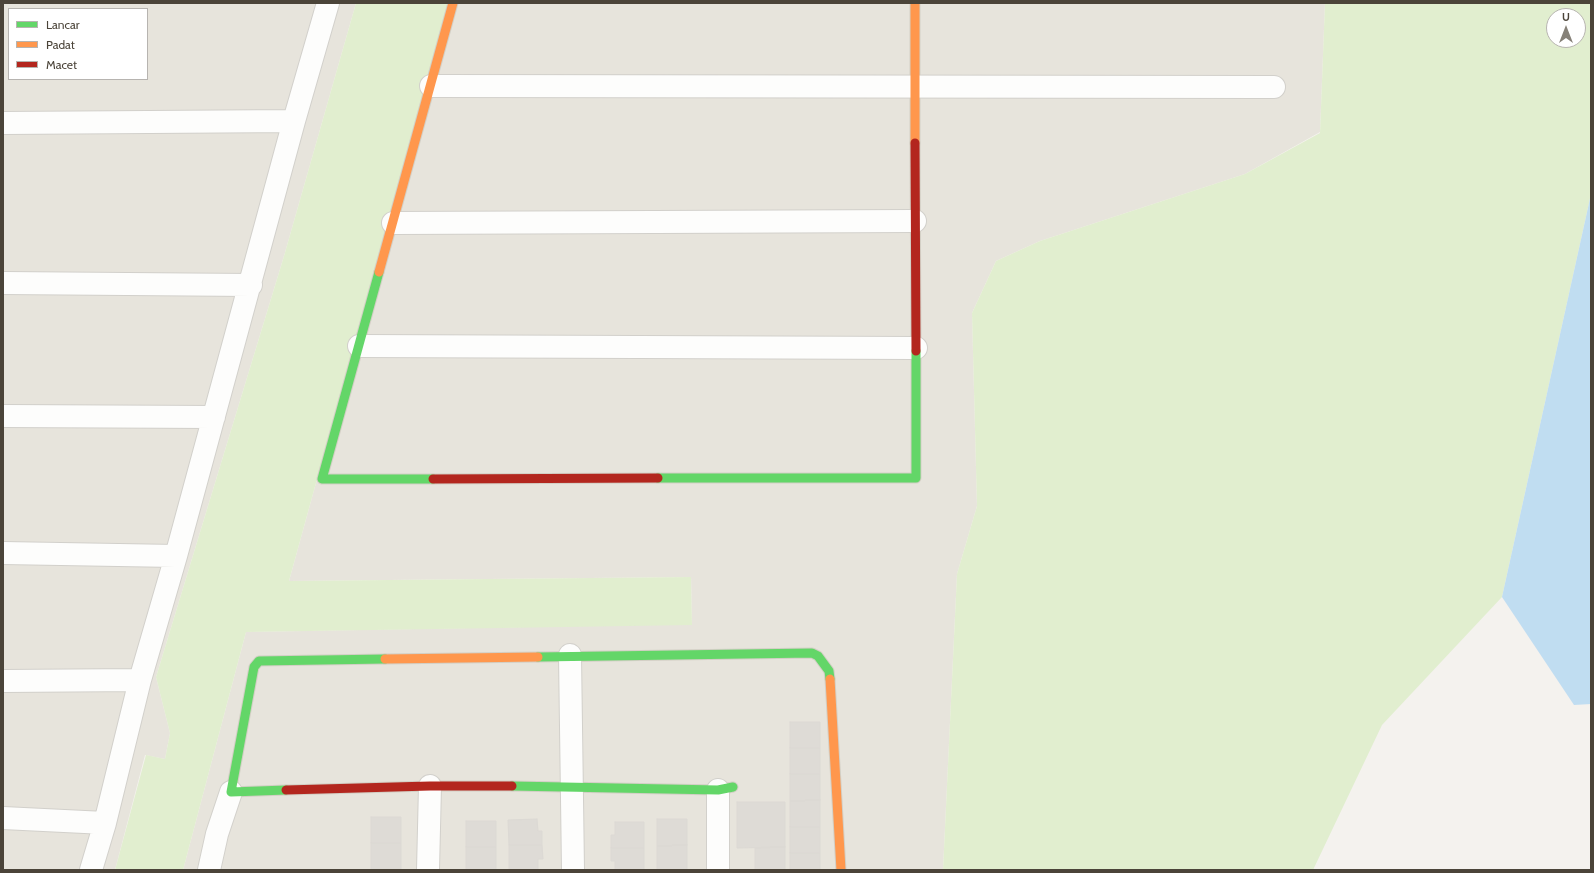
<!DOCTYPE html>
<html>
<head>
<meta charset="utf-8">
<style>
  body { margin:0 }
  #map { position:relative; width:1594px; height:873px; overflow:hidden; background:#f4f2ee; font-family:Cabin,sans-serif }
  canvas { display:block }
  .frame { position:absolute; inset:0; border:4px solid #4b4439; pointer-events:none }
  .legend { position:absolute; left:8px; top:8px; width:140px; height:72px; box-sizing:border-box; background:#fff; border:1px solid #b7b4b0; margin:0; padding:5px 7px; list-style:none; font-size:12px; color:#4b4439 }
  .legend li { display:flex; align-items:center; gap:8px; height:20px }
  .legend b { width:20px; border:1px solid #b7b4b0 }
  .north { position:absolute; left:1546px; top:8px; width:40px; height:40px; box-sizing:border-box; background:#fff; border:1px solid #b7b4b0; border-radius:50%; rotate:0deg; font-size:11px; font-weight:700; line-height:16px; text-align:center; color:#4b4439 }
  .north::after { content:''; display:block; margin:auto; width:14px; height:18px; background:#868178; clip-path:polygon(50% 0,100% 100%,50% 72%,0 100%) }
</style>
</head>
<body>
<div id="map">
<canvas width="1594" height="873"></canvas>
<div class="frame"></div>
<ul class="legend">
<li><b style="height:5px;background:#63d668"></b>Lancar</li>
<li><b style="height:5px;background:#ff974d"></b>Padat</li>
<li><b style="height:5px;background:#b3261e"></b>Macet</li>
</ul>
<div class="north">U</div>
</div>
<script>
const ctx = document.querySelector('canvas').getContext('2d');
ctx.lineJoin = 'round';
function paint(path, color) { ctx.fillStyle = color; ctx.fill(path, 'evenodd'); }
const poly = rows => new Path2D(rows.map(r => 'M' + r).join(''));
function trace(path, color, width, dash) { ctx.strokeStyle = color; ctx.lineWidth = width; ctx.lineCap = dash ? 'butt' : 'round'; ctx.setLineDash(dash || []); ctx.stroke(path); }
paint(poly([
  [3,3,356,3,284,256,156,677,170,733,165,759,145,755,115,870,3,870],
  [9,9,147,9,147,79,9,79],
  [448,3,1325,3,1320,132,1245,174,1040,241,996,261,972,313,977,506,957,574,943,870,183,870,246,632,692,624,691,577,289,581]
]), '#e7e4dc');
paint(poly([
  [356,3,448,3,289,581,691,577,692,625,246,632,183,870,115,870,146,755,165,759,170,733,156,677,284,256],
  [1325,3,1591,3,1591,194,1502,597,1382,725,1313,870,943,870,957,574,977,506,972,313,996,261,1040,241,1245,174,1320,133],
  [1554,16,1578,16,1578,40,1554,40]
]), '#e1eecf');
paint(poly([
  [1591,194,1591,704,1574,705,1502,597]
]), '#c0ddf1');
const building = poly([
  [790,722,820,722,820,748,790,748,790,722],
  [790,748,820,748,820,774,790,774,790,748],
  [790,774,820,774,820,800,790,801,790,774],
  [820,800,820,827,790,827,790,801,820,800],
  [737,802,785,802,785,847,737,848,737,802],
  [371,817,401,817,401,843,371,843,371,817],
  [537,819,538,831,542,831,542,845,509,845,508,820,537,819],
  [657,819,687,819,687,845,657,846,657,819],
  [466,821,496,821,496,847,466,847,466,821],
  [615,822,644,822,644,848,611,848,611,835,615,835,615,822],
  [790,827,820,827,820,853,790,853,790,827],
  [371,843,401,843,401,869,371,869,371,843],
  [509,845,542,845,543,859,538,859,538,870,509,870,509,845],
  [687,845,687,870,657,870,657,846,687,845],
  [466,847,496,847,496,870,466,870,466,847],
  [785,847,785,870,755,870,755,848,785,847],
  [611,848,644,848,644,870,615,870,615,861,611,861,611,848],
  [790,853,820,853,820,870,790,870,790,853]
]);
paint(building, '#dedbd6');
trace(building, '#dcd9d4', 1);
const street = poly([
  [431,86,1274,87],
  [3,123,294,121],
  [393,223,915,221],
  [3,283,251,285],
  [359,346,916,348],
  [3,416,214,417],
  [3,553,176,556],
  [570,655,573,870],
  [3,681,140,680],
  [718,790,718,870],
  [3,818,105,823],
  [91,870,105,823,140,680,176,556,294,121,328,3],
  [209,870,217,834,231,792],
  [428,870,430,786]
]);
const fast = poly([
  [379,272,322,479,433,479],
  [658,478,916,478,916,351],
  [538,657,812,653,818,656,829,671,830,679],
  [512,786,718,790,733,787],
  [286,790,231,792,254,667,259,661,385,659]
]);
const slow = poly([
  [915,3,915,143],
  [379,272,453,3],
  [385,659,538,657],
  [830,679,841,870]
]);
const jam = poly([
  [915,143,916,351],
  [433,479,658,478],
  [286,790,430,786,512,786]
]);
trace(street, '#d2d0cb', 24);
trace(fast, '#d3cfc5', 11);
trace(slow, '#d3cfc5', 11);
trace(jam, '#d3cfc5', 11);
trace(street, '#fdfdfc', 22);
trace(fast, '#63d668', 9);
trace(slow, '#ff974d', 9);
trace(jam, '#b3261e', 9);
</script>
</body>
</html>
